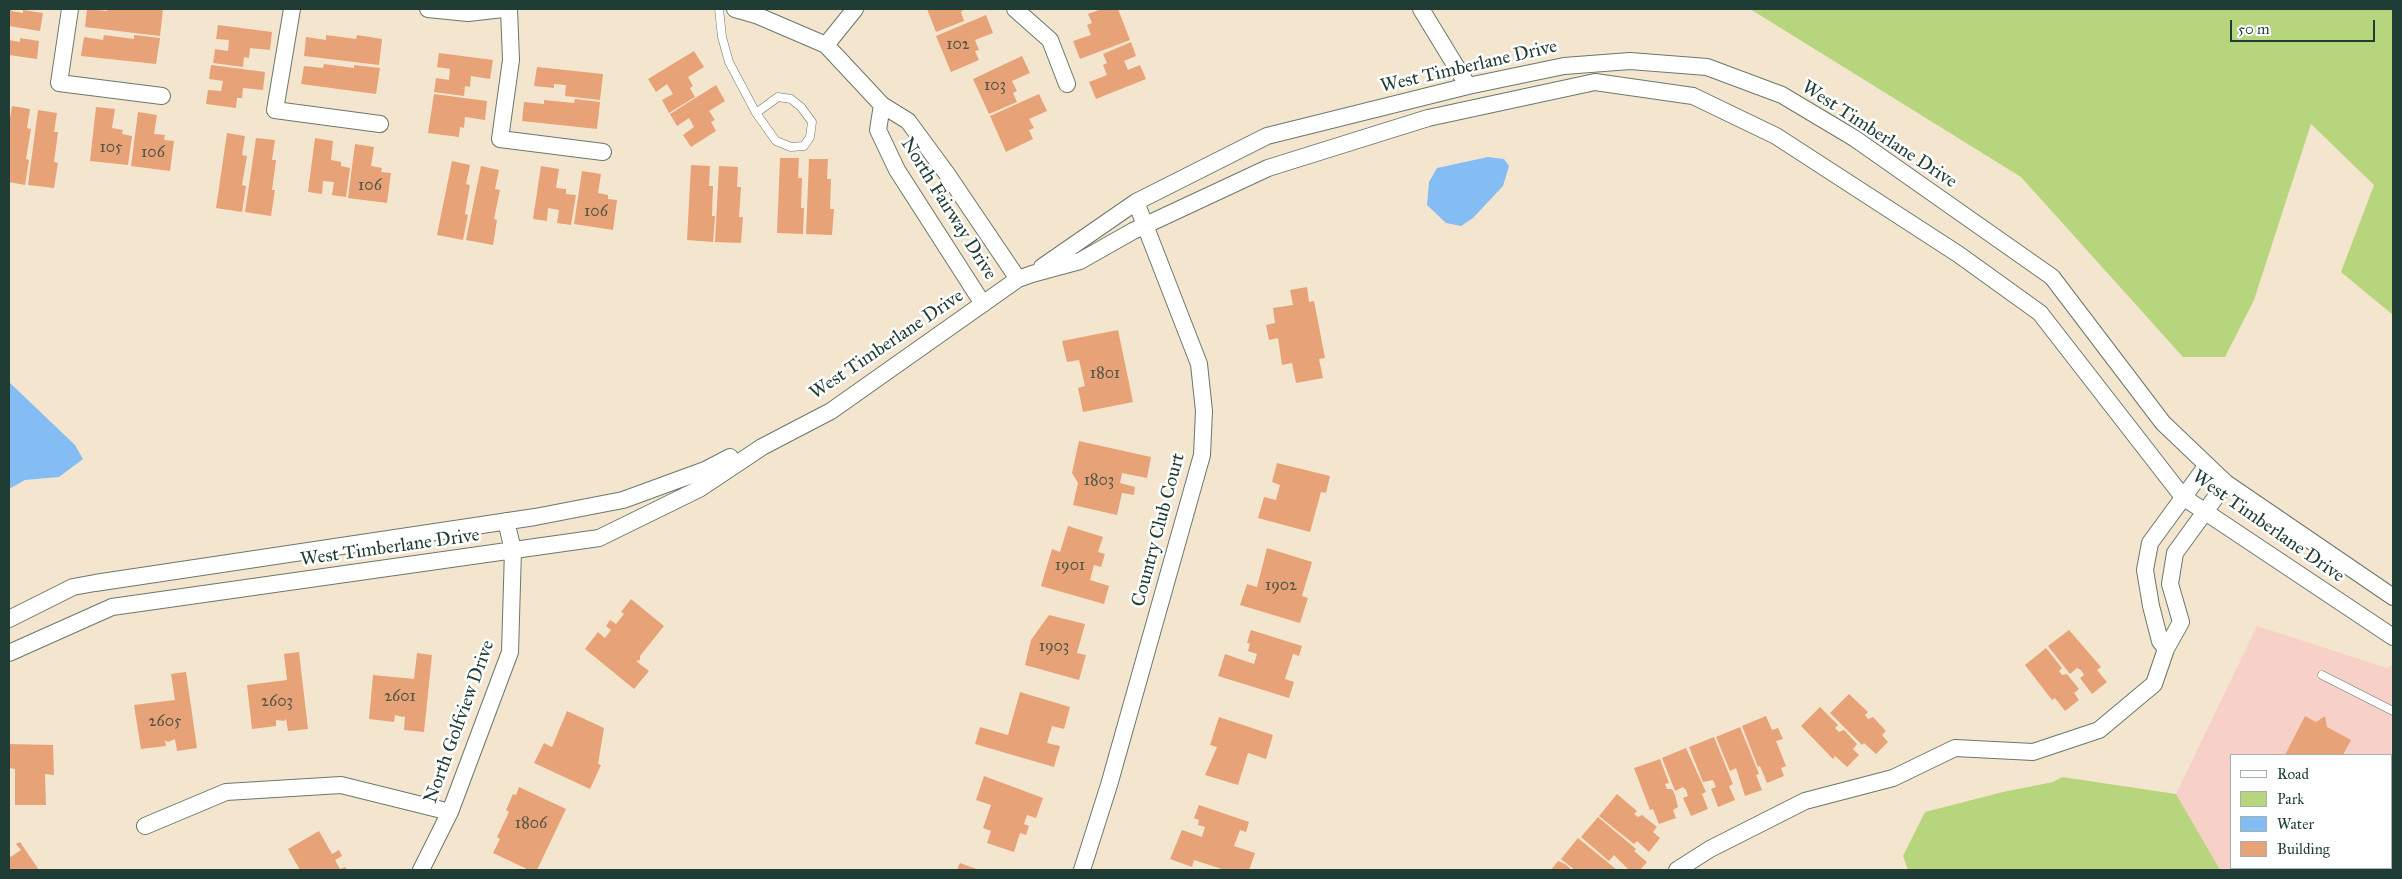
<!DOCTYPE html>
<html>
<head>
<meta charset="utf-8">
<style>
  body { margin:0 }
  #map { position:relative; width:2402px; height:879px; overflow:hidden; background:#f4e6ce; font-family:"IM FELL Great Primer",serif }
  canvas { display:block }
  .frame { position:absolute; inset:0; border:10px solid #1f3d34; pointer-events:none }
  .legend { position:absolute; left:2230px; top:754px; width:162px; height:115px; box-sizing:border-box; background:#fff; border:1px solid #a5b1ae; margin:0; padding:6px 9px; list-style:none; font-size:15px; color:#1f3d34 }
  .legend li { display:flex; align-items:center; gap:10px; height:25px }
  .legend b { width:25px; border:1px solid #a5b1ae }
  .scale { position:absolute; left:2230px; top:20px; width:145px; height:22px; box-sizing:border-box; border:2px solid #1f3d34; border-top:0; padding-left:6px; font-size:15px; line-height:18px; white-space:nowrap; color:#1f3d34; -webkit-text-stroke:4px #fff; paint-order:stroke }
</style>
</head>
<body>
<div id="map">
<canvas width="2402" height="879"></canvas>
<div class="frame"></div>
<ul class="legend">
<li><b style="height:6px;background:#fff"></b>Road</li>
<li><b style="height:14px;background:#b7d57c"></b>Park</li>
<li><b style="height:14px;background:#84bcf4"></b>Water</li>
<li><b style="height:14px;background:#e8a278"></b>Building</li>
</ul>
<div class="scale">50 m</div>
</div>
<script>
const ctx = document.querySelector('canvas').getContext('2d');
ctx.lineJoin = 'round';
function paint(path, color) { ctx.fillStyle = color; ctx.fill(path, 'evenodd'); }
const poly = rows => new Path2D(rows.map(r => 'M' + r).join(''));
function trace(path, color, width, dash) { ctx.strokeStyle = color; ctx.lineWidth = width; ctx.lineCap = dash ? 'butt' : 'round'; ctx.setLineDash(dash || []); ctx.stroke(path); }
function write(font, color, halo, rows, align = 'center') {
  ctx.font = font + ' "IM FELL Great Primer",serif'; ctx.lineWidth = 5; ctx.setLineDash([]); ctx.textBaseline = 'middle'; ctx.strokeStyle = halo; ctx.fillStyle = color; for (const [text, x, y, turn = 0] of rows) {
    ctx.save(); ctx.translate(x, y); ctx.rotate((+turn || 0) * Math.PI / 180); ctx.textAlign = isNaN(turn) ? turn : align; if (halo) ctx.strokeText(text, 0, 0); ctx.fillText(text, 0, 0); ctx.restore();
  }
}
paint(poly([
  [2257,626,2387,668,2393,664,2393,870,2220,870,2215,865,2176,794],
  [2231,755,2391,755,2391,868,2231,868]
]), '#f7d1c7');
paint(poly([
  [1750,9,2393,9,2393,315,2341,272,2374,185,2311,124,2254,300,2225,357,2183,357,2021,177],
  [2062,777,2176,794,2220,870,1908,870,1903,856,1925,812,2003,792,2053,782]
]), '#b7d57c');
paint(poly([
  [1488,157,1504,159,1509,166,1503,186,1473,218,1461,226,1446,223,1427,205,1429,182,1437,168],
  [9,382,75,445,83,459,59,477,25,480,9,489]
]), '#84bcf4');
paint(poly([
  [9,9,12,9,11,11,23,13,23,10,43,13,40,31,9,26],
  [87,9,107,11,107,9,163,9,160,36,85,27],
  [927,9,964,9,961,12,964,21,936,32],
  [1102,9,1118,9,1130,40,1080,59,1073,41,1091,35,1087,25,1092,23,1088,14],
  [986,15,993,33,975,40,979,50,975,51,979,60,951,72,936,36],
  [218,25,272,32,270,50,250,48,249,58,244,57,243,67,213,63,215,49,228,51,229,40,216,39],
  [104,35,134,39,134,35,160,38,156,64,81,56,84,37,103,40],
  [326,35,356,39,357,35,382,39,379,65,304,56,306,37,326,40],
  [20,38,39,41,37,59,9,55,9,40,20,42],
  [1131,42,1136,56,1124,61,1128,70,1140,65,1146,79,1096,99,1089,82,1107,75,1103,65,1107,63,1103,54],
  [694,51,704,67,688,77,693,86,690,88,695,97,669,113,662,100,673,94,667,84,656,92,648,79],
  [439,53,493,60,490,79,471,76,470,87,465,86,464,96,434,92,436,78,449,80,450,69,437,67],
  [1022,56,1030,73,1012,81,1017,91,1013,93,1017,102,989,114,973,79],
  [324,64,354,68,354,65,380,68,376,94,301,84,304,66,323,68],
  [211,65,265,72,263,90,243,88,242,98,237,98,236,108,206,104,208,90,221,91,223,81,209,79],
  [537,67,603,74,600,100,565,96,566,85,554,84,554,88,534,86],
  [716,85,725,101,709,111,715,120,711,122,716,131,691,147,683,135,694,127,689,118,677,126,670,114],
  [434,94,487,101,485,120,465,117,464,128,460,127,459,137,428,133],
  [1039,94,1047,111,1029,119,1034,128,1029,130,1033,139,1006,152,990,116],
  [575,99,600,102,597,129,522,121,524,102,544,104,544,100,574,103],
  [12,106,30,109,27,128,31,129,26,159,29,160,25,185,9,182,9,124],
  [96,107,115,109,112,128,123,130,122,134,132,136,128,165,90,161],
  [38,110,57,113,54,132,58,132,54,162,58,163,54,188,28,185],
  [138,112,157,115,154,134,165,135,164,140,174,141,170,171,131,166],
  [227,133,245,136,242,155,247,156,242,185,246,186,242,212,216,208],
  [256,138,275,140,272,160,276,160,272,190,275,190,271,216,245,212],
  [315,138,333,141,331,160,341,162,341,166,350,168,346,197,332,195,334,182,323,181,322,194,308,192],
  [355,144,374,147,371,166,382,168,381,172,391,173,387,203,348,198],
  [780,158,799,158,798,178,802,178,801,208,804,208,803,234,777,233],
  [809,159,828,159,827,179,831,179,830,209,834,209,832,235,806,234],
  [452,161,470,165,466,184,470,185,465,214,468,215,463,240,437,235],
  [691,165,710,166,709,186,713,186,712,216,715,216,713,242,687,240],
  [481,166,499,170,495,189,500,190,494,219,497,220,493,245,466,240],
  [541,166,559,169,556,188,566,189,566,194,576,195,571,225,557,223,559,210,548,208,547,221,533,219],
  [719,166,738,167,737,187,741,187,739,217,743,217,741,243,715,242],
  [582,171,601,174,598,193,608,195,608,199,617,200,613,230,574,224],
  [1307,287,1309,302,1314,301,1325,358,1319,359,1323,378,1296,383,1292,363,1282,365,1278,338,1269,340,1266,325,1275,323,1273,308,1293,305,1290,290],
  [1118,330,1133,402,1083,412,1078,388,1085,386,1079,360,1067,362,1062,341],
  [1079,441,1151,457,1147,478,1122,473,1120,483,1135,487,1134,495,1122,493,1117,515,1073,505,1078,483,1072,473],
  [1277,463,1330,476,1326,493,1321,492,1310,532,1258,518,1264,497,1276,500,1280,485,1272,482],
  [1068,526,1103,537,1098,552,1105,554,1101,567,1094,565,1090,580,1109,586,1104,604,1041,586,1052,549,1060,552],
  [1267,548,1312,562,1302,596,1308,598,1300,623,1240,605,1247,584,1257,587],
  [631,599,664,626,640,656,640,660,636,661,649,671,634,689,585,649,598,632,605,638,611,630,606,626,610,620,616,624,624,614,621,612],
  [1049,615,1085,624,1077,653,1086,655,1079,680,1025,665,1031,640],
  [1251,630,1302,646,1299,656,1293,654,1285,679,1294,682,1289,698,1218,676,1225,654,1254,664,1257,654,1248,651,1250,644,1247,643],
  [2069,630,2101,667,2097,670,2107,682,2092,694,2080,678,2084,675,2081,670,2077,668,2070,674,2048,646],
  [2046,648,2062,668,2059,671,2062,675,2067,674,2079,689,2074,693,2079,700,2065,711,2055,698,2052,700,2025,665],
  [299,652,308,729,288,731,286,719,284,721,276,720,276,726,252,729,247,685,287,680,284,654],
  [417,653,432,655,424,732,404,730,405,716,403,717,395,715,394,722,369,719,373,675,414,679],
  [186,672,197,748,177,751,175,739,168,742,165,740,166,746,141,749,134,705,175,700,171,674],
  [1020,692,1070,707,1064,729,1052,726,1047,743,1060,746,1054,767,975,744,980,727,1008,735],
  [1849,694,1868,712,1865,715,1868,719,1873,717,1886,731,1882,735,1888,742,1876,754,1864,743,1862,745,1830,713],
  [1820,707,1838,725,1835,728,1839,732,1844,730,1857,744,1853,749,1859,755,1847,767,1835,756,1833,759,1801,726],
  [567,711,604,728,598,764,601,765,590,789,534,763,544,743,552,747],
  [1766,716,1772,730,1778,728,1783,739,1776,741,1786,766,1781,768,1784,776,1767,783,1760,766,1758,767,1742,726],
  [2305,716,2316,722,2325,716,2327,727,2351,740,2343,755,2285,755],
  [1219,717,1273,735,1266,759,1248,753,1238,785,1205,775,1217,747,1210,745],
  [1740,727,1759,774,1756,775,1762,790,1745,796,1736,768,1730,771,1716,737],
  [1714,737,1733,784,1729,786,1735,800,1718,807,1711,789,1716,787,1713,780,1703,782,1689,747],
  [9,744,53,745,54,775,45,774,46,805,15,805,15,769,9,768],
  [1686,748,1706,792,1702,794,1708,809,1691,816,1683,798,1688,796,1686,790,1683,787,1675,791,1662,758],
  [1660,759,1669,783,1665,784,1667,789,1672,789,1675,795,1678,807,1673,810,1676,818,1659,824,1653,809,1650,810,1634,768],
  [984,776,1043,798,1036,818,1027,815,1024,824,1029,826,1026,835,1020,833,1014,852,987,843,991,831,983,828,991,805,976,800],
  [519,787,566,809,537,870,529,870,493,853,500,839,497,837,509,812,506,810,513,794,516,795],
  [1617,794,1637,811,1634,814,1638,817,1642,815,1657,827,1653,832,1660,838,1649,852,1637,841,1634,844,1599,816],
  [2391,800,2393,800,2393,870,2356,870,2356,868,2391,868],
  [1199,805,1249,822,1246,832,1240,830,1234,846,1255,853,1249,870,1225,870,1194,860,1192,867,1170,859,1182,830,1202,837,1205,827,1198,825,1199,820,1194,818],
  [1598,817,1636,849,1634,851,1647,862,1640,870,1629,870,1614,855,1609,861,1581,837],
  [319,831,332,854,339,850,342,856,335,860,340,869,345,867,347,870,300,870,288,849],
  [1578,838,1617,870,1575,870,1561,859],
  [20,842,39,870,9,870,9,858,21,850,16,844],
  [1558,861,1565,864,1572,870,1551,870],
  [960,863,979,870,957,870]
]), '#e8a278');
const service = poly([
  [719,9,722,37,729,62,756,113,776,141,791,147,804,146,810,137,812,122,801,107,791,99,778,97,756,113],
  [2322,675,2393,711]
]);
const minor = poly([
  [70,9,59,83,162,96],
  [292,9,275,110,380,124],
  [428,9,468,13,503,9],
  [509,9,511,60,500,139,603,152],
  [735,9,756,15,826,45,882,105,908,121,947,174,1018,279],
  [1015,9,1050,40,1067,84],
  [1421,9,1468,86],
  [826,45,855,9],
  [882,105,878,130,897,170,983,304],
  [1042,267,1136,202,1267,136,1468,86,1564,66,1630,61,1707,67,1782,95,1854,138,2052,277,2163,423,2226,483,2393,597],
  [9,619,73,587,95,583,535,517,623,500,705,470,730,457],
  [2166,649,2160,641,2151,606,2145,570,2150,543,2207,465],
  [9,653,112,607,599,538,699,489,762,447,831,411,1018,279,1032,274,1080,261,1133,231,1268,168,1428,118,1595,82,1693,96,1776,136,1958,254,2040,313,2183,497,2393,637],
  [145,826,226,792,341,785,450,812],
  [421,870,450,812,510,652,513,550,506,521],
  [1082,870,1109,785,1202,455,1204,411,1199,364,1136,202],
  [1677,870,1710,849,1805,801,1893,778,1955,748,2033,752,2099,730,2154,684,2166,649,2181,622,2170,584,2175,553,2226,483]
]);
trace(service, '#6a786a', 9);
trace(minor, '#6a786a', 18);
trace(service, '#fff', 8);
trace(minor, '#fff', 16);
write('16px', '#515645', null, [
  ["102",958,45],
  ["103",995,86],
  ["105",111,148],
  ["106",153,153],
  ["106",370,186],
  ["106",596,212],
  ["1801",1105,374],
  ["1803",1099,481],
  ["1901",1070,566],
  ["1902",1281,586],
  ["1903",1054,647],
  ["2601",400,697],
  ["2603",277,702],
  ["2605",165,722],
  ["1806",531,824]
]);
write('19px', '#1f3d34', '#fff', [
  ["West Timberlane Drive",1469,67,-13],
  ["West Timberlane Drive",1879,135,33],
  ["North Fairway Drive",948,209,58],
  ["West Timberlane Drive",887,345,-34],
  ["West Timberlane Drive",2268,527,35],
  ["Country Club Court",1159,530,-75],
  ["West Timberlane Drive",390,548,-8],
  ["North Golfview Drive",460,722,-70]
]);
</script>
</body>
</html>
